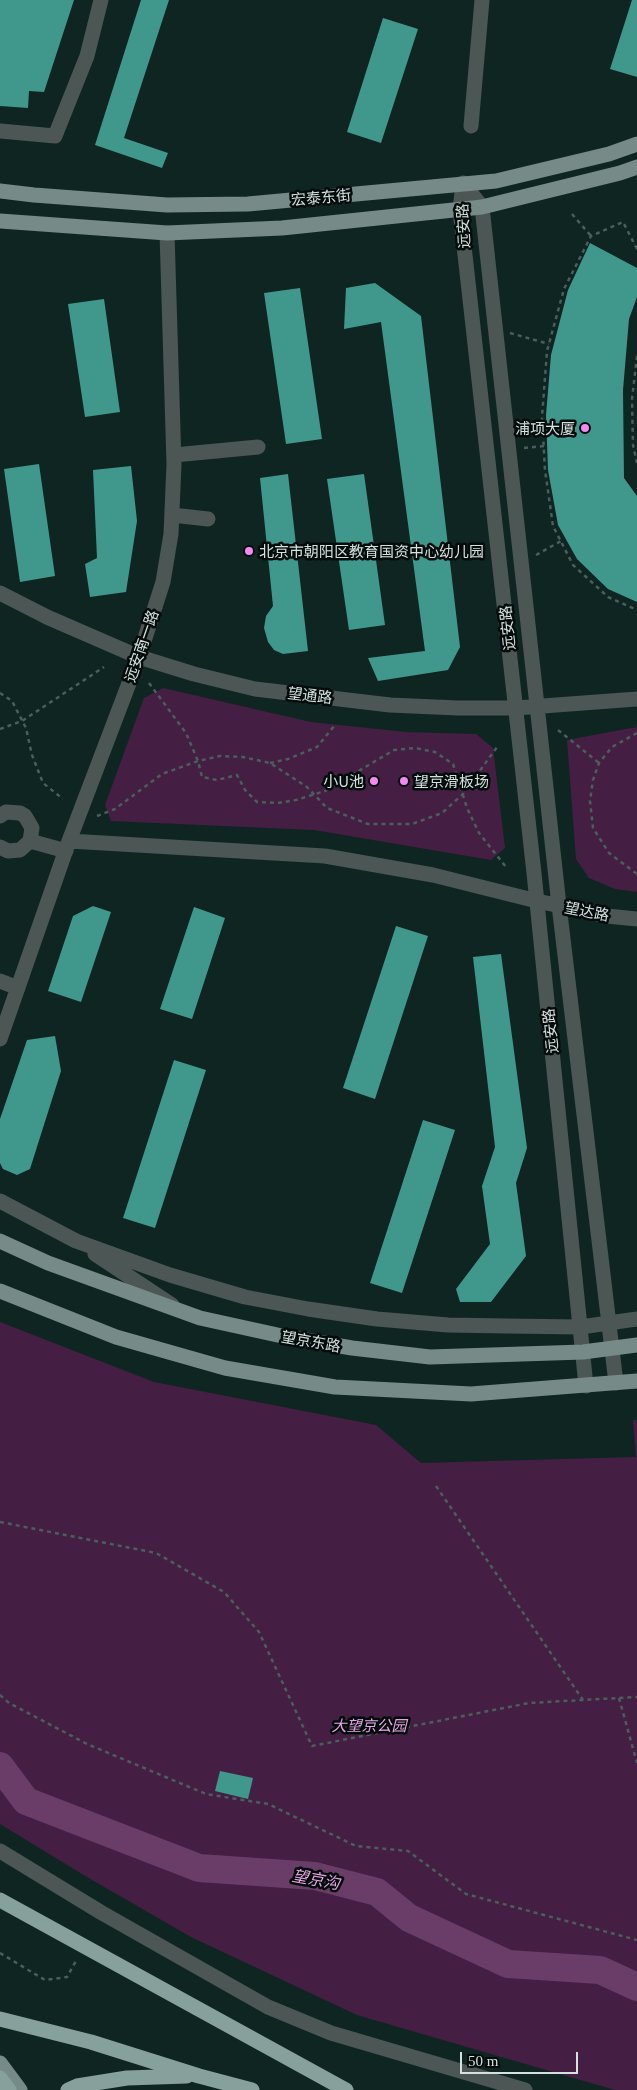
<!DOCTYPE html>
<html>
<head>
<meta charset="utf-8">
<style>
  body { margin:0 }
  #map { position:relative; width:637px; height:2090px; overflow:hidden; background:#0f2522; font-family:Georgia,serif }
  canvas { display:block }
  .scale { position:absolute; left:460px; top:2052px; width:118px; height:22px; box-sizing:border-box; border:2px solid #d4e1df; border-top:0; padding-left:6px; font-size:15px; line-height:18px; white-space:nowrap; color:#d4e1df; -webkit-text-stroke:4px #040c0b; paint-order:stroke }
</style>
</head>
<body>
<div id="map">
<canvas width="637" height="2090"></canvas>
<div class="scale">50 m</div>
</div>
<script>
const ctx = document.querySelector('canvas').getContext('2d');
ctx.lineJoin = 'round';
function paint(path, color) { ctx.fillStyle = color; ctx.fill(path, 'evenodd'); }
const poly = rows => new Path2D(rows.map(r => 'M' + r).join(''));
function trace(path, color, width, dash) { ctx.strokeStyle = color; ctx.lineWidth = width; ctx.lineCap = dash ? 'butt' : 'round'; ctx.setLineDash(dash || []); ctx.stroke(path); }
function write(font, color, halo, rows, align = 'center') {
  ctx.font = font + ' Georgia,"Noto Sans SC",serif'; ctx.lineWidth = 5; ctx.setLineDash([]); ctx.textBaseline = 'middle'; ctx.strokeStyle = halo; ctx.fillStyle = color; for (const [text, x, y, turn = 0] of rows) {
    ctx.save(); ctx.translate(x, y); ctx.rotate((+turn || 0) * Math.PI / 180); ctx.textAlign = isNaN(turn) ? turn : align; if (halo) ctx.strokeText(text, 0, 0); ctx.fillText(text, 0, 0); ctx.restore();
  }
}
paint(poly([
  [163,688,311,722,406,732,476,734,493,748,505,848,491,860,314,830,111,821,105,805,144,698],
  [637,727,637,892,615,889,589,878,576,859,567,740],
  [0,1322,154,1382,376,1425,421,1463,636,1457,633,1420,637,1420,637,2090,615,2090,357,2015,191,1937,87,1877,0,1824]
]), '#441f43');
trace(poly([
  [0,1766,26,1801,199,1868,315,1876,377,1892,409,1918,508,1964,600,1970,637,1987]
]), '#693d67', 28);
paint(poly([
  [0,0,74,0,44,92,29,91,28,108,0,106],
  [141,0,169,0,124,138,168,153,162,168,95,145],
  [632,0,637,0,637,77,610,69],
  [383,18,418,29,381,143,347,132],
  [590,243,637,268,637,297,629,319,623,390,624,478,637,496,637,602,608,589,577,559,558,525,548,470,546,415,551,355,568,290],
  [375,283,421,316,460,647,448,670,378,681,368,658,425,651,381,322,344,329,346,288],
  [300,288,322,439,286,444,264,293],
  [104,299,120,412,85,417,68,304],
  [39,464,55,576,20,582,4,469],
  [131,466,137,521,126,592,90,597,85,564,97,558,93,470],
  [288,474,308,651,283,654,274,650,268,642,264,628,266,616,273,606,260,478],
  [364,474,385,625,349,630,327,479],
  [93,906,111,912,81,1002,48,991,73,916],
  [194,907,225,918,192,1019,160,1009],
  [396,926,428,936,375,1099,343,1088],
  [501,954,527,1148,516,1183,526,1256,491,1302,460,1302,456,1289,490,1244,482,1186,495,1147,473,957],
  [55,1036,61,1071,30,1169,17,1175,3,1169,0,1163,0,1119,27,1040],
  [174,1060,206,1070,155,1228,123,1218],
  [423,1120,455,1130,402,1293,370,1283],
  [220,1771,253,1778,248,1799,215,1791]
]), '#40988d');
trace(poly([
  [572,214,591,236],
  [637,249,623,222,591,236,564,289,547,351,542,417,545,470,553,526,573,565,608,597,637,610],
  [510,333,549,344],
  [637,356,632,399,633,445,637,463],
  [524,448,544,446],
  [536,555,561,541],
  [149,683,186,733,198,761,202,777,217,780,237,775,245,790,257,802,278,803,296,800,325,791,394,750,415,748,435,752,453,764,467,808,479,833,506,867],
  [0,693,12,701,26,728,32,755,43,783,63,799],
  [0,729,22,721,104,667],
  [558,730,599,763],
  [637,733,612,747,599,763,593,780,590,801,593,828,609,853,637,874],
  [270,763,288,759,317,747,335,725],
  [97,816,115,809,162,774,198,761,220,756,243,757,270,763,307,787,327,808,368,824,412,824,442,813,463,794,497,747],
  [436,1486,583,1700],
  [0,1522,156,1553,224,1592,259,1632,312,1746,529,1703,637,1697],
  [0,1695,9,1703,87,1744,206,1794,268,1804,356,1846,408,1851,466,1894,637,1940],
  [619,1698,637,1763],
  [0,1953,45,1980,67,1977,77,1959]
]), '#4b5e5c', 2.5, [4, 4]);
trace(poly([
  [471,126,482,0],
  [0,131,55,136,87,56,101,0],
  [463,183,482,207,559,905,616,1383],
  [463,183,460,210,534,873,586,1386],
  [174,455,258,447],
  [172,515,208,519],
  [0,593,47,617,139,657,194,674,255,689,390,705,457,708,516,708,637,699],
  [0,816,6,812,20,813,25,816,32,828,30,841,20,850,8,851,0,847],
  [30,841,66,851],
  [69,841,325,856,433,875,537,901,607,916,637,919],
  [0,981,18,988],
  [0,1039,69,841,139,657,163,582,171,534,174,464,167,233],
  [0,1201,76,1241,170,1275,245,1297,308,1309,377,1319,448,1325,506,1326,581,1327,637,1319],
  [95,1254,172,1305],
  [0,1851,102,1913,268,2007,331,2033,525,2090]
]), '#4c5654', 15);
trace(poly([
  [0,191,34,195,167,205,248,204,496,181,609,154,637,144],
  [0,221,167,233,282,228,482,207,620,173,637,167],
  [0,1241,48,1263,200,1318,282,1336,352,1348,430,1357,583,1352,637,1345],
  [0,1291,116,1337,225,1368,335,1387,471,1394,637,1381],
  [0,2063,20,2090]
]), '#768b87', 15);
trace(poly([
  [0,1900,346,2090],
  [0,2019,91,2042,199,2076,252,2090],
  [0,2078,9,2090],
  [68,2090,77,2086,127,2078,187,2076]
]), '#87a09c', 15);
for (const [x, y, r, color] of [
  [585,428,5,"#f389f1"],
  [249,551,5,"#f389f1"],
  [374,781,5,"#f389f1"],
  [404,781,5,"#f389f1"]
]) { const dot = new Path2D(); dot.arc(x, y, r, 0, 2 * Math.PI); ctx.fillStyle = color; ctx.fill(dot); trace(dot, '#040c0b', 2); }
write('15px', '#d4e1df', '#040c0b', [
  ["宏泰东街",321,197,-5],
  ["远安路",463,226,-93],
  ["远安路",507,628,-96],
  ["远安南一路",141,646,-71],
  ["望通路",310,695,7],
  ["望达路",587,911,11],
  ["远安路",550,1031,-96],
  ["望京东路",311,1341,10]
]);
write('15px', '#d4e1df', '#040c0b', [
  ["浦项大厦",575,428],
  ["北京市朝阳区教育国资中心幼儿园",259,551,"left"],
  ["小U池",364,781],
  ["望京滑板场",414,781,"left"]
], 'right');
write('italic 15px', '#e9a5e6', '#040c0b', [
  ["大望京公园",369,1725]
]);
write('italic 16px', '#e9a5e6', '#040c0b', [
  ["望京沟",316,1879,10]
]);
</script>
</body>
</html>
